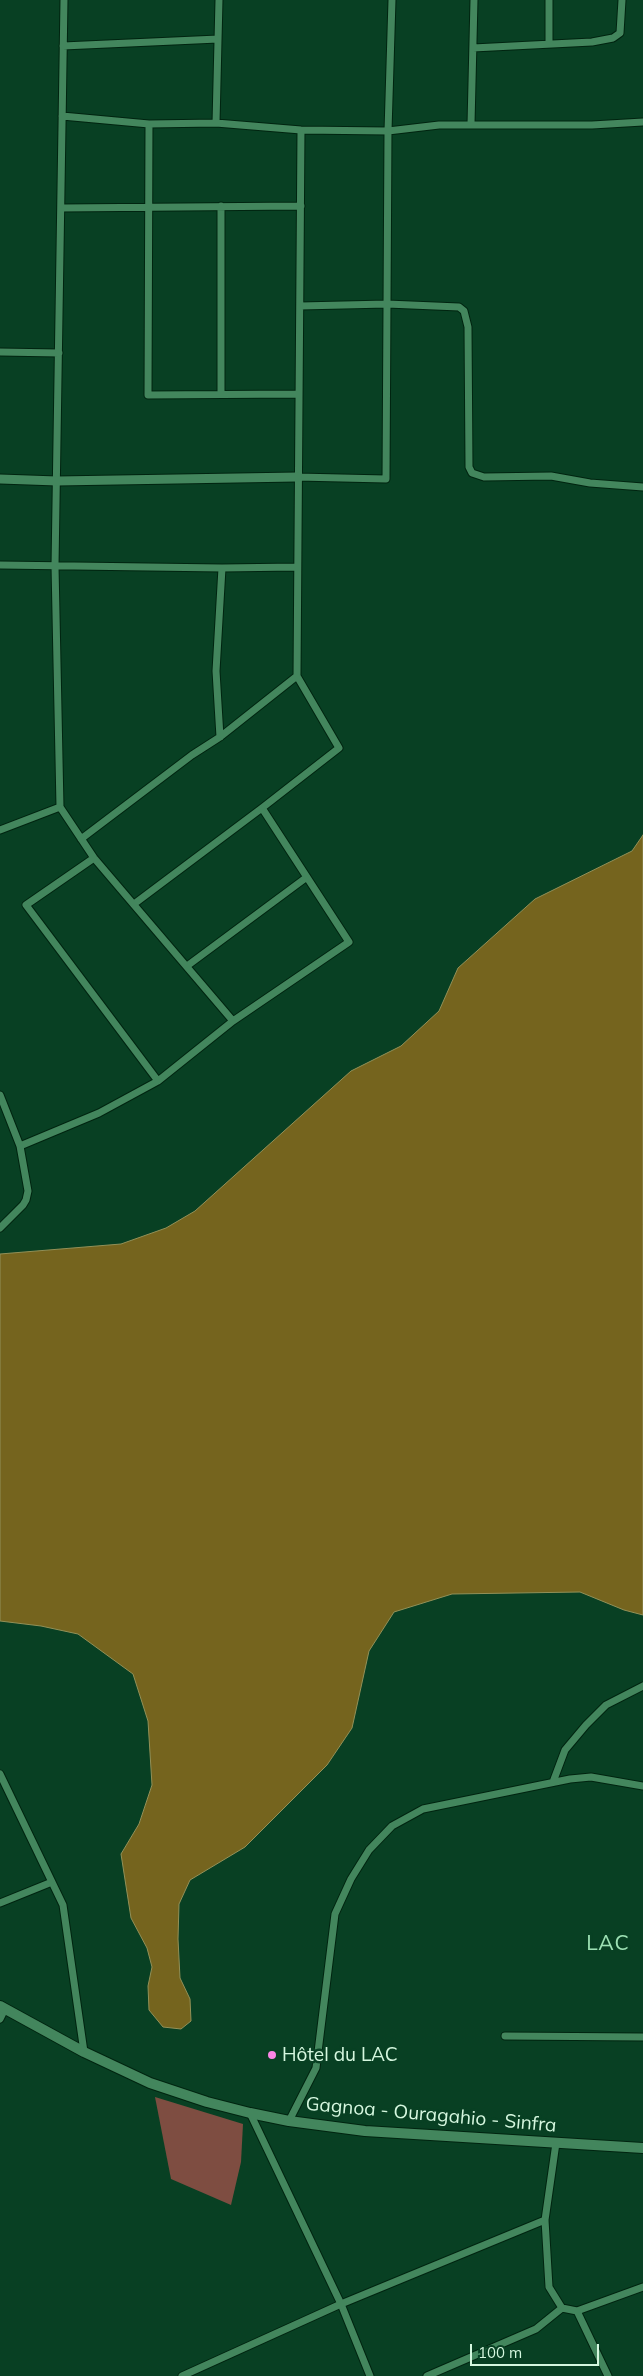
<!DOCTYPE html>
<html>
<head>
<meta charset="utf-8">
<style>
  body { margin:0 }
  #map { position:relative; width:643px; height:2376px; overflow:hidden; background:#084023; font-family:Mulish,sans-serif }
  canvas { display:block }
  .scale { position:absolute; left:470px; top:2344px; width:129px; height:22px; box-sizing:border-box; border:2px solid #d5f7df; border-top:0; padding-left:6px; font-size:15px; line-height:18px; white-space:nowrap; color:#d5f7df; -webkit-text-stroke:4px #084023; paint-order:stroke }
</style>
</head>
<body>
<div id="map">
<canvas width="643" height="2376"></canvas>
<div class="scale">100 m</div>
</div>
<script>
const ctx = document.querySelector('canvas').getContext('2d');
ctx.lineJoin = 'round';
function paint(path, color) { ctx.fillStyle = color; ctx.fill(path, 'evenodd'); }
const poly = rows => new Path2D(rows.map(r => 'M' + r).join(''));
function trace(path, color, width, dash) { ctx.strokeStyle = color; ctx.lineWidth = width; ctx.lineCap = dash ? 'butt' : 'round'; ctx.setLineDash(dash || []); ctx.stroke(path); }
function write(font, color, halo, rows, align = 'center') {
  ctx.font = font + ' Mulish,sans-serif'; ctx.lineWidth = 5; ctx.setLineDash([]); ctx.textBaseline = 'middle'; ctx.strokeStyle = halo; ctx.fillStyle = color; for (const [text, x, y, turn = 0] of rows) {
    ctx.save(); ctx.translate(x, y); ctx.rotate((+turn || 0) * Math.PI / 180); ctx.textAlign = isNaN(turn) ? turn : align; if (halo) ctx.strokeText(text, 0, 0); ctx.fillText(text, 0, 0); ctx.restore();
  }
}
paint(poly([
  [155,2097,243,2124,241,2162,231,2205,171,2179]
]), '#7e4d41');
const water = poly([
  [643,835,643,1615,624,1610,580,1592,452,1594,394,1612,369,1651,352,1728,327,1765,245,1847,190,1880,179,1904,178,1939,180,1978,190,1999,191,2021,181,2029,163,2027,149,2010,148,1986,152,1967,147,1948,131,1918,121,1854,139,1824,152,1785,148,1721,133,1674,78,1634,41,1626,0,1621,0,1254,121,1244,166,1228,195,1211,351,1071,401,1046,439,1011,458,968,535,899,632,851,643,835]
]);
paint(water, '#75641e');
trace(water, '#929058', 1);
const minor = poly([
  [64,0,55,566,60,807,94,858,233,1021],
  [549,44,549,0],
  [63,46,218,39],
  [473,48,592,42,613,38,620,33,622,0],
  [62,116,149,124,216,123,301,130,388,131,439,125,592,125,643,122],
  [216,123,219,0],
  [149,124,148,395,298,394],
  [471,124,474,0],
  [61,208,301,206],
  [300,306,387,304,459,307,464,311,468,327,469,467,472,473,484,477,551,476,590,483,643,487],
  [0,352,59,353],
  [221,394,221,206],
  [297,477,386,479,388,131,392,0],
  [0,565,222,568,296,567],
  [220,737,216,671,222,568],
  [0,830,60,807],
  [81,839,192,755,220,737,297,676],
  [94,858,26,905,158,1081,233,1021,349,942,262,808],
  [134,904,262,808,339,748,297,676,301,130],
  [187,966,307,877],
  [0,1095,20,1146,28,1191,26,1200,23,1205,0,1228],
  [20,1146,99,1113,158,1081],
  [0,1774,63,1905,84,2052],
  [553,1782,565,1750,586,1725,606,1705,643,1686],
  [0,1903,52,1882],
  [0,2019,5,2009],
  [505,2036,643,2037],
  [250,2113,341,2304,370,2376],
  [289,2121,316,2068,335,1914,351,1879,369,1850,392,1826,423,1809,570,1779,591,1777,643,1786],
  [556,2143,545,2220,549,2287,562,2308],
  [577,2311,608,2376],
  [182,2376,341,2304,545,2220],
  [427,2376,536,2329,562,2308,577,2311,643,2287]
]);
const tertiary = poly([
  [0,479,57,481,297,477]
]);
const secondary = poly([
  [0,2006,84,2052,150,2083,207,2102,250,2113,289,2121,365,2131,643,2148]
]);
trace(minor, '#002410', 9);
trace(tertiary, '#002410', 11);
trace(secondary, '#002410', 12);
trace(minor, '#43865d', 7);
trace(tertiary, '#43865d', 9);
trace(secondary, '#43865d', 10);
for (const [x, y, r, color] of [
  [272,2055,5,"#fb86e5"]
]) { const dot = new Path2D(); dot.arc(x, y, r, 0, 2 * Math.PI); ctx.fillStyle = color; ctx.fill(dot); trace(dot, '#084023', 2); }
write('19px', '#d5f7df', '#084023', [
  ["Hôtel du LAC",282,2055]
], 'left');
write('19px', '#d5f7df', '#084023', [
  ["Gagnoa - Ouragahio - Sinfra",431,2115,5]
]);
ctx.letterSpacing = '1px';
write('21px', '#9de1b4', '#084023', [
  ["LAC",608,1944]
]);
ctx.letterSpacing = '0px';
</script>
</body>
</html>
